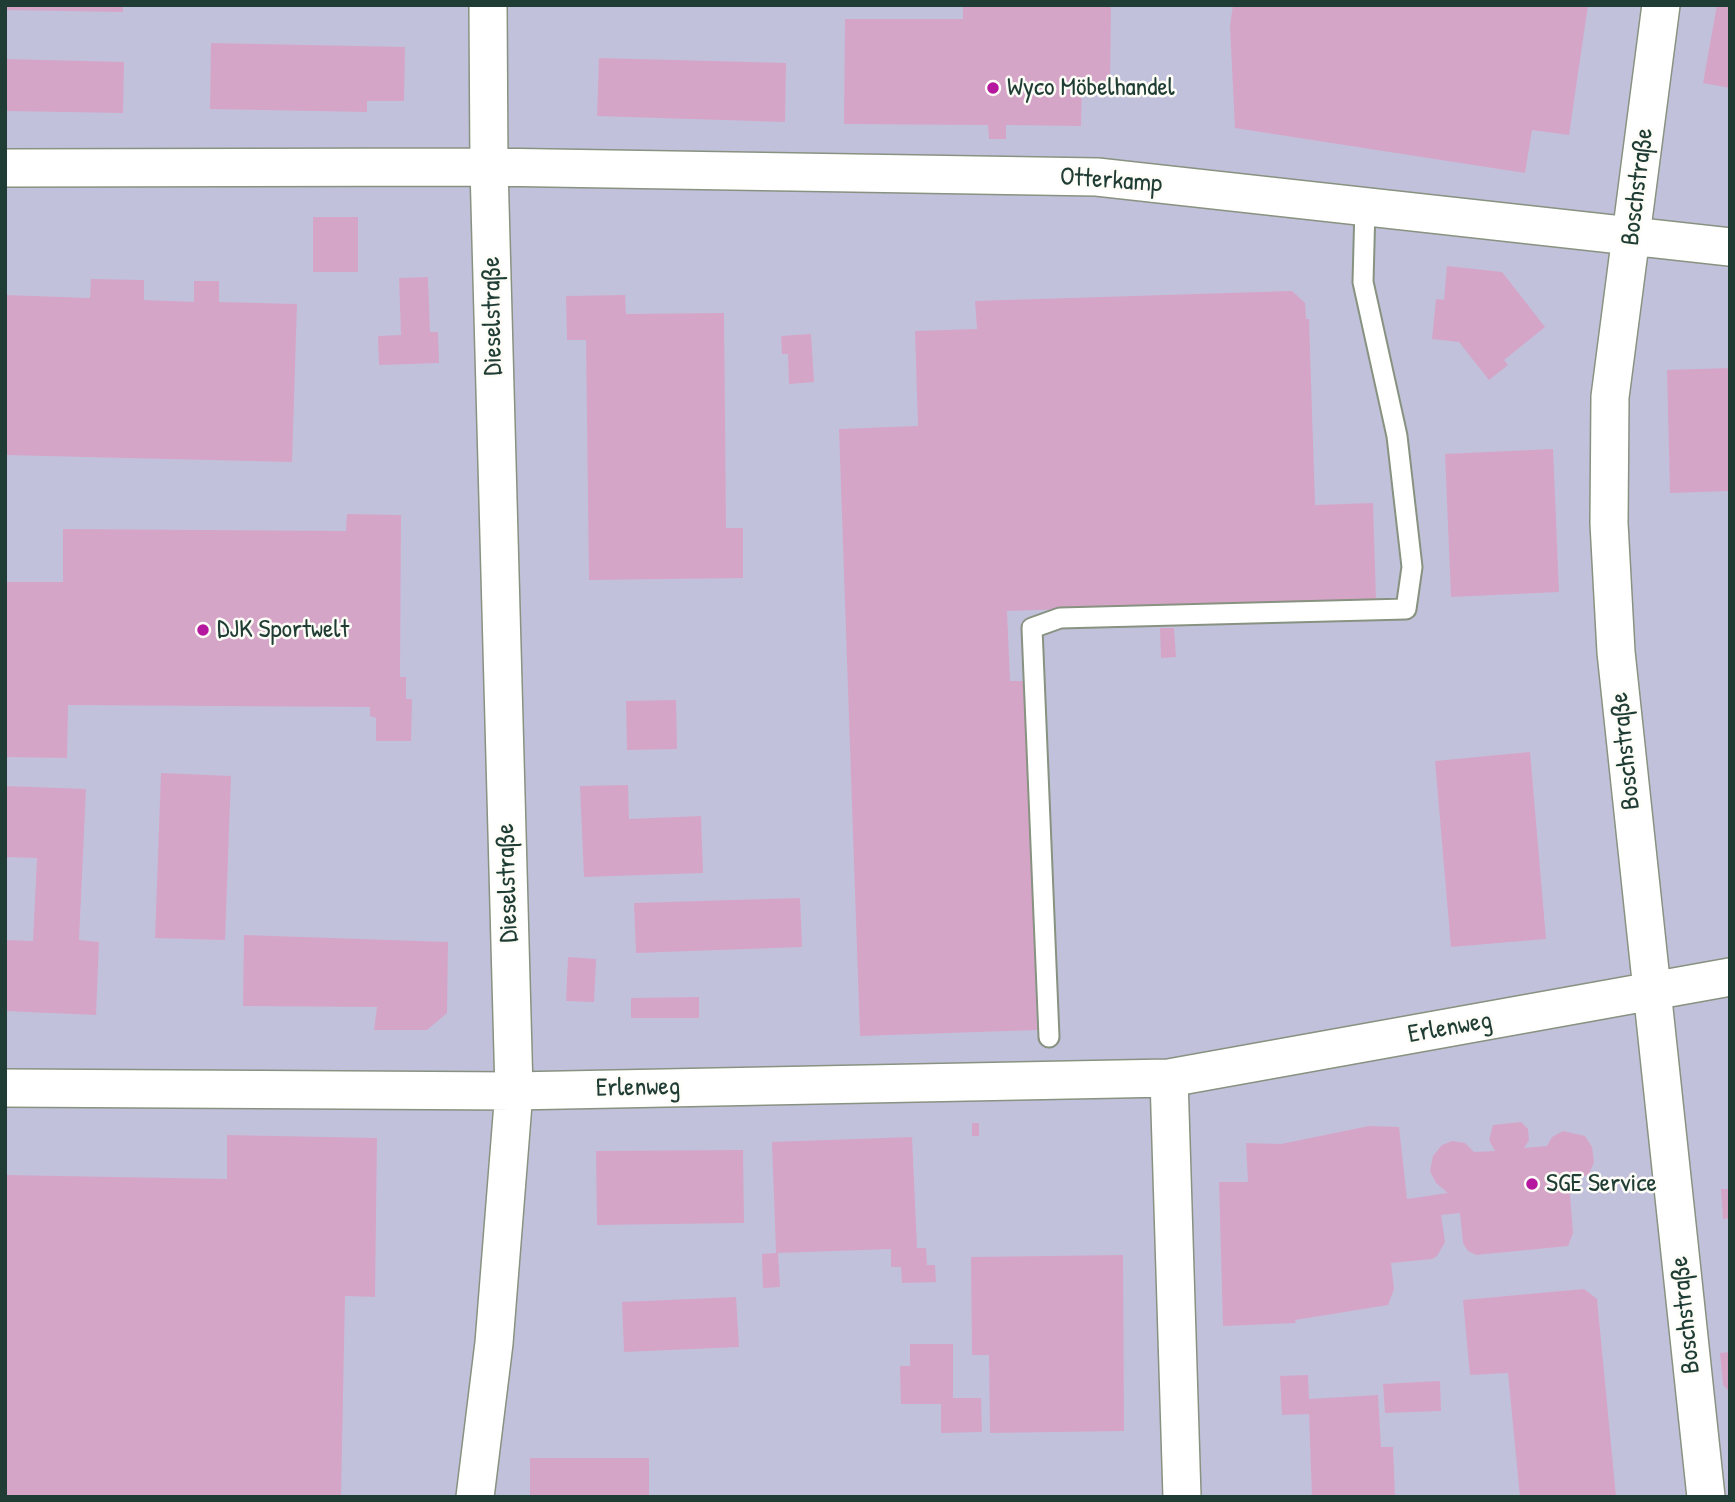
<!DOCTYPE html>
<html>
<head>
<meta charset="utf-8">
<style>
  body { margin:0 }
  #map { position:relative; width:1735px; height:1502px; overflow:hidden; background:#f0e6cc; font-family:"Patrick Hand",sans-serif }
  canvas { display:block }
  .frame { position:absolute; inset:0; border:7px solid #1f3d34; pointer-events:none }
</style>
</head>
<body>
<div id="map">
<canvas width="1735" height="1502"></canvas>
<div class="frame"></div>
</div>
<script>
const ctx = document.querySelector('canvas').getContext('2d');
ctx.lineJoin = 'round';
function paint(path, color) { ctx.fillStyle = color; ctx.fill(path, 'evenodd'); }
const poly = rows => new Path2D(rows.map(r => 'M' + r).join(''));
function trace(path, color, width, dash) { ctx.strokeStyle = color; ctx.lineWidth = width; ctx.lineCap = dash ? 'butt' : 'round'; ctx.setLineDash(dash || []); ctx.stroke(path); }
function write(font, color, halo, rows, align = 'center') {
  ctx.font = font + ' "Patrick Hand",sans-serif'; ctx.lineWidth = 5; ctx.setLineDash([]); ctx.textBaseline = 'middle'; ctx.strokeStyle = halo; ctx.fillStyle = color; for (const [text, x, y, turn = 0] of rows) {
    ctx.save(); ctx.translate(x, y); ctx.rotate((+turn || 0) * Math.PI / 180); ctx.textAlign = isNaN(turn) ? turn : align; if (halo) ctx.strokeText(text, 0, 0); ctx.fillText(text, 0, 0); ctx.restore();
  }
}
paint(poly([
  [5,5,1730,5,1730,1497,5,1497]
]), '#c2c1dc');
paint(poly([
  [5,5,123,5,123,12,5,10],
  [963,5,1111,5,1110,88,1082,87,1081,126,1006,125,1006,139,989,139,988,125,844,124,845,19,963,19],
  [1233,5,1588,5,1569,135,1532,130,1525,173,1235,128,1230,26],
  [1717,5,1730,5,1730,88,1703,83],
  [211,43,405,47,404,101,367,101,367,112,210,109],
  [599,58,786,63,785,122,597,116],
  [5,59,124,62,123,113,5,111],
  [313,217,358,217,358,272,313,272],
  [1447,266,1502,272,1545,327,1504,360,1508,365,1489,380,1459,342,1432,339,1436,299,1444,300],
  [428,277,430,332,438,332,439,363,379,365,378,336,401,335,399,278],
  [91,279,144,280,144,300,194,302,194,281,219,281,219,302,297,304,292,462,5,455,5,295,90,298],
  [1292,291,1305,303,1306,319,1309,319,1315,505,1373,503,1376,599,1007,611,1010,681,1025,681,1037,1030,860,1036,839,429,918,426,915,331,977,329,975,301],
  [625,295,626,314,724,313,726,528,743,528,743,578,589,580,586,340,567,340,566,296],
  [811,334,814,382,789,384,788,354,782,354,781,336],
  [1730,368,1730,491,1670,493,1667,370],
  [1553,449,1559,592,1451,597,1445,454],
  [347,514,401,515,400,677,406,677,406,699,412,699,411,741,376,741,376,718,370,716,370,707,68,705,67,758,5,757,5,582,63,582,63,529,346,531],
  [1160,628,1174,628,1176,657,1161,658],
  [676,700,677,749,627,750,626,701],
  [1530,752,1546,939,1451,947,1435,761],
  [161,773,231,776,225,940,155,938],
  [628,785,629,819,701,816,703,873,584,877,580,786],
  [5,786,86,789,79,940,99,942,96,1015,5,1011,5,940,33,941,37,858,5,857],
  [800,898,802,947,636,953,634,903],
  [244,935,448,942,447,1013,427,1030,374,1030,377,1007,243,1006],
  [568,957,596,959,594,1002,566,1001],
  [699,997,699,1018,631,1018,631,998],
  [1521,1122,1528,1129,1529,1140,1524,1148,1547,1146,1552,1137,1563,1131,1585,1136,1592,1147,1594,1162,1589,1174,1577,1180,1570,1194,1573,1233,1568,1246,1476,1255,1468,1251,1463,1243,1460,1213,1441,1215,1445,1242,1437,1256,1432,1259,1391,1263,1394,1289,1388,1305,1295,1320,1296,1323,1223,1326,1219,1182,1248,1182,1246,1143,1281,1144,1369,1126,1399,1127,1407,1199,1448,1193,1436,1183,1430,1171,1433,1156,1442,1145,1452,1141,1465,1143,1474,1152,1495,1151,1489,1140,1493,1125],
  [972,1123,979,1123,979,1136,972,1136],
  [227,1135,377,1138,375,1297,345,1296,341,1497,5,1497,5,1175,227,1179],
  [912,1137,917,1248,926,1248,927,1265,935,1265,936,1282,902,1283,901,1267,891,1267,891,1249,778,1253,780,1287,763,1288,762,1254,776,1253,772,1142],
  [743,1150,744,1223,597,1225,596,1151],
  [1721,1189,1730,1189,1730,1218,1723,1219],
  [1123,1255,1124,1431,990,1433,989,1355,972,1355,971,1257],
  [1584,1289,1597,1299,1616,1497,1520,1497,1508,1373,1470,1375,1463,1300],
  [736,1297,739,1347,624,1352,622,1302],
  [910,1344,953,1344,953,1398,981,1398,982,1432,941,1433,941,1404,901,1404,900,1366,910,1366],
  [1730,1352,1730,1392,1723,1385,1720,1353],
  [1308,1375,1309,1399,1378,1395,1381,1447,1393,1447,1395,1497,1312,1497,1309,1414,1282,1415,1280,1376],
  [1440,1381,1441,1411,1385,1413,1383,1384],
  [530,1458,649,1458,649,1497,530,1497]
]), '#d5a5c8');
const service = poly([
  [1049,1037,1032,628,1060,618,1406,609,1412,567,1397,436,1363,282,1365,207]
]);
const minor = poly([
  [1661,5,1610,397,1609,523,1616,652,1706,1497],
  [5,168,489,167,1097,177,1730,247],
  [1169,1078,1182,1497],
  [5,1088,514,1091,1169,1078,1730,977],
  [475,1497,494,1343,514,1091,489,167,488,5]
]);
trace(service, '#889280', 23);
trace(minor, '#889280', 40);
trace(service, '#fff', 19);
trace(minor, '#fff', 37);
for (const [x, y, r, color] of [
  [993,88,7,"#b5179e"],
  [203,630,7,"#b5179e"],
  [1532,1184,7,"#b5179e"]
]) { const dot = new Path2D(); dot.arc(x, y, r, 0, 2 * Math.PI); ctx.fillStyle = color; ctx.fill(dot); trace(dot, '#fdfcf7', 2.5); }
write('26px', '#1f3d34', '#fdfcf7', [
  ["Wyco Möbelhandel",1007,88],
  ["DJK Sportwelt",217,630],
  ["SGE Service",1546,1184]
], 'left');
write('26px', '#1f3d34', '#fdfcf7', [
  ["Otterkamp",1111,181,4],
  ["Boschstraße",1638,187,-83],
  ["Dieselstraße",493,316,-91],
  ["Boschstraße",1626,751,-96],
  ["Dieselstraße",508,883,-92],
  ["Erlenweg",1450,1028,-10],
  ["Erlenweg",638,1088,-1],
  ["Boschstraße",1686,1315,-96]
]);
</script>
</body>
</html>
